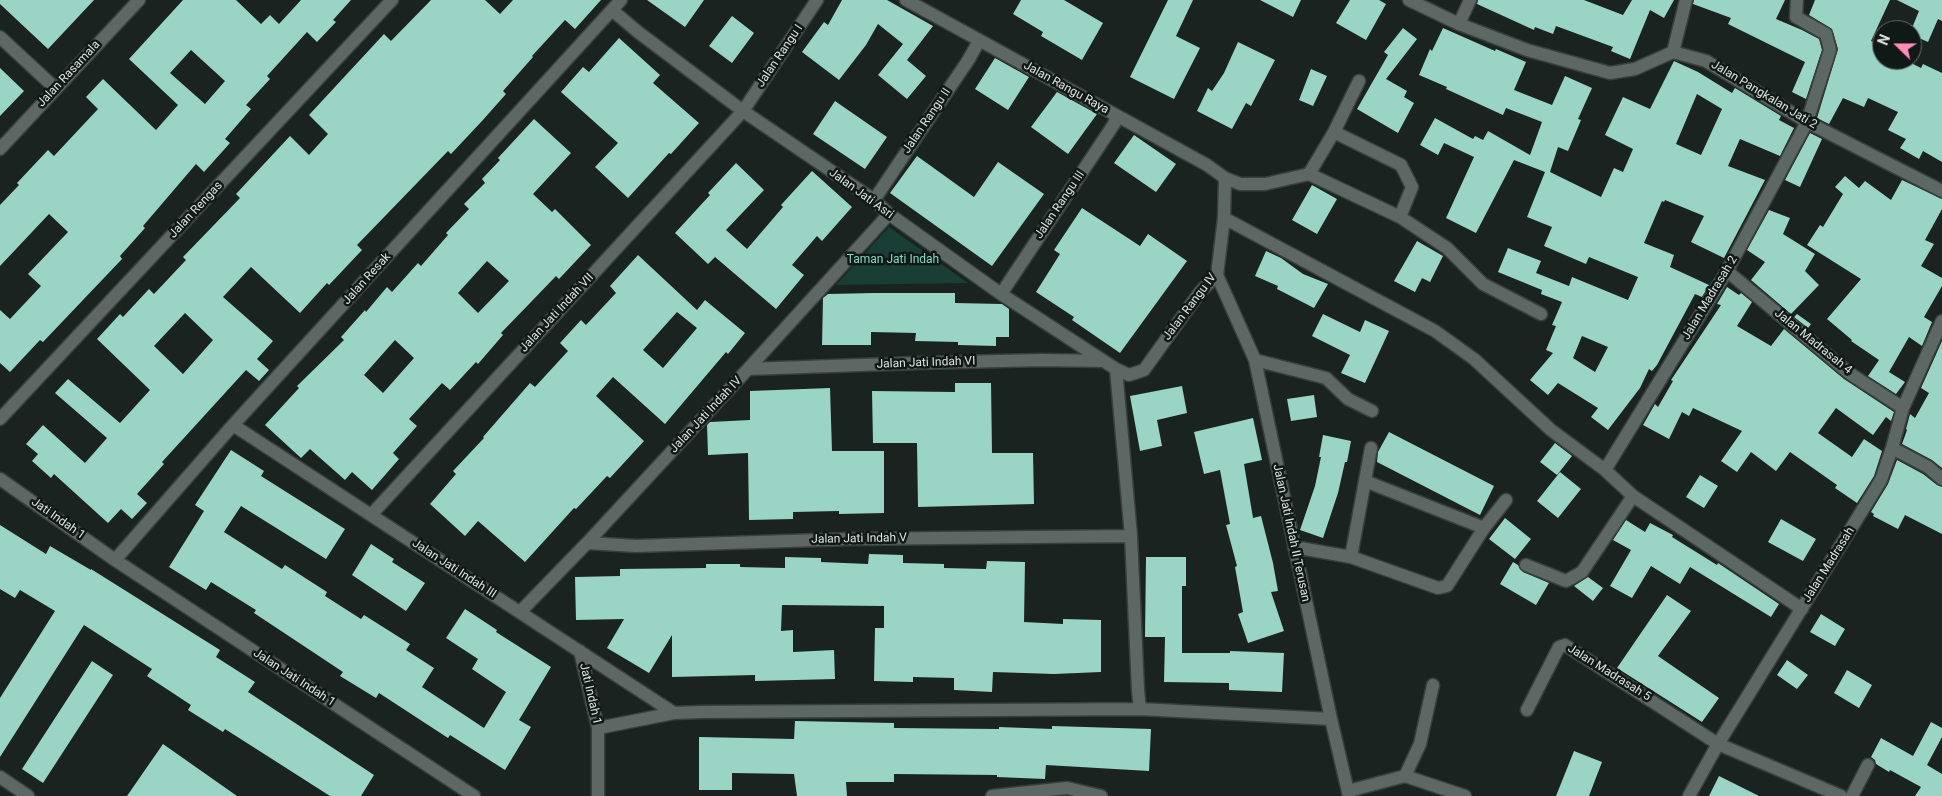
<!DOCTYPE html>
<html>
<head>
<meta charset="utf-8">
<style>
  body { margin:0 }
  #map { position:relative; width:1942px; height:796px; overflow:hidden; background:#1a2320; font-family:Roboto,sans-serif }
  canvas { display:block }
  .north { position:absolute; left:1872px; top:20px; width:50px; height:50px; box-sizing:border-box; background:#111917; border:1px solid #626967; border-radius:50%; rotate:292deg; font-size:14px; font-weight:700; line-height:20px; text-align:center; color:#dce2e0 }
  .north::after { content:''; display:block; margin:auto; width:18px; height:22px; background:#ff8ebb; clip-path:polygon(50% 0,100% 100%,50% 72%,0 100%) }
</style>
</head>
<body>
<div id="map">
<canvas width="1942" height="796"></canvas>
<div class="north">N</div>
</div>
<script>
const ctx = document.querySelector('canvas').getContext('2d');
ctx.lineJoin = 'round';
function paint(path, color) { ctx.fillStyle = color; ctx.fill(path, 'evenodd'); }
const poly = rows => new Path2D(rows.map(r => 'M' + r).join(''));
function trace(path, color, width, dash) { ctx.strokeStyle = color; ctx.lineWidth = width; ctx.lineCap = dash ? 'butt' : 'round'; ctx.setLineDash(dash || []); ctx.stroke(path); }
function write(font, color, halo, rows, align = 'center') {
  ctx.font = font + ' Roboto,sans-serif'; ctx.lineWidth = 5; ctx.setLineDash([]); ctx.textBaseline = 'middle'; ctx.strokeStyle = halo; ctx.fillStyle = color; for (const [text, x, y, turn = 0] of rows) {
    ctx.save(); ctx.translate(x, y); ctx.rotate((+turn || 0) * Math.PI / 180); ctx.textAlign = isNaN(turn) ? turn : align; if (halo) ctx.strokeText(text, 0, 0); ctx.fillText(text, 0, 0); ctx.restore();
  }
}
paint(poly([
  [889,227,968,283,836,285]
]), '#193e35');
paint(poly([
  [0,0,94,0,48,49,0,4],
  [183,0,236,0,261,24,270,15,279,24,301,0,351,0,333,20,336,22,317,42,307,32,267,76,270,79,246,105,251,109,225,139,230,143,204,172,196,164,143,226,145,228,120,256,122,259,43,342,40,340,10,372,0,363,0,310,10,319,41,286,28,274,68,232,49,214,0,266,0,205,19,185,17,183,48,150,54,156,98,109,86,97,103,79,156,130,178,105,129,59],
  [191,50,225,81,205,104,170,73],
  [431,0,485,0,500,14,513,0,601,0,575,29,565,20,532,56,533,57,503,91,506,94,482,121,451,154,448,151,357,245,362,250,329,285,327,283,300,313,251,267,223,297,273,341,257,359,269,370,259,381,246,370,162,462,164,464,137,494,147,503,132,519,121,509,108,523,54,474,51,478,32,461,38,454,26,444,43,425,85,463,107,438,55,393,68,379,120,423,150,390,97,339,120,314,123,317,149,289,154,294,186,260,183,257,240,198,236,194,290,136,309,155,328,134,309,115,384,34,391,41],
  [185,313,213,340,183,374,154,346],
  [647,0,704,0,685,27],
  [842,0,887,0,933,26,907,60,926,76,907,99,878,75,903,44,878,24,866,45,839,80,802,52,824,22,828,25],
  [1021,0,1064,0,1103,23,1082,60,1041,36,1043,32,1013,14],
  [1168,0,1193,0,1176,36,1200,48,1174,99,1130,77],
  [1260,0,1301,0,1293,17],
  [1350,0,1379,0,1386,4,1366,40,1336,23],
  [1478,0,1584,0,1623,15,1632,0,1674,0,1664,18,1650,10,1630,59,1611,51,1613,47,1556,26,1553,34,1535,27,1534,30,1477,4],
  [1694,0,1785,0,1776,19,1802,30,1819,39,1822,50,1806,99,1792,92,1805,62,1728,24,1731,18,1693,4],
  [1815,0,1890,0,1871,41,1882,47,1882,60,1905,60,1921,68,1923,64,1942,73,1942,162,1923,151,1919,159,1900,148,1906,139,1888,130,1898,112,1868,98,1864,107,1843,98,1829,124,1817,118,1838,49,1832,29,1809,15],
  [1897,0,1942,0,1942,21,1938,19,1928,42,1912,35,1912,28,1919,11],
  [732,16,754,33,732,63,709,46],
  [1403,28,1417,39,1386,79,1407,91,1404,97,1414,103,1398,133,1357,109,1388,55,1384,52],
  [1443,28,1495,51,1496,49,1526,62,1514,90,1552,105,1565,76,1592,88,1578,119,1581,120,1568,151,1558,147,1550,172,1601,197,1614,168,1623,172,1633,149,1605,135,1623,97,1650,109,1674,61,1698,72,1732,93,1735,88,1781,116,1779,120,1794,128,1780,156,1740,139,1728,166,1765,180,1724,258,1691,242,1704,216,1665,200,1664,202,1662,201,1644,243,1674,255,1670,267,1709,285,1702,297,1695,294,1657,365,1652,371,1649,369,1640,388,1608,430,1591,417,1598,408,1558,383,1548,395,1530,380,1553,353,1546,350,1556,326,1552,325,1562,302,1541,294,1542,290,1498,272,1508,248,1541,261,1536,273,1569,286,1572,277,1628,300,1638,277,1589,257,1586,264,1544,246,1552,227,1527,217,1545,172,1514,160,1476,233,1446,218,1474,157,1444,143,1438,155,1420,145,1435,118,1473,139,1475,136,1483,140,1488,131,1530,155,1542,122,1506,108,1503,115,1446,89,1447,87,1419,75,1430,49,1432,51],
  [1697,94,1722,109,1701,155,1676,144],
  [1582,336,1608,347,1595,372,1573,358],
  [619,38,660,75,653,83,699,123,671,154,669,153,628,198,595,167,618,143,561,92,583,67,589,72],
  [1238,42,1275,60,1251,106,1246,103,1232,129,1197,111,1208,88,1212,91,1224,73],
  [995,58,1029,77,1008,110,975,89],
  [0,68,24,91,0,116],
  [1311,69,1327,76,1313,106,1299,100],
  [1057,92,1097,114,1068,154,1031,127],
  [835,101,887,137,865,169,813,134],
  [534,119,571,153,533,194,552,212,555,209,591,245,559,279,556,276,531,302,501,333,503,335,478,364,476,362,450,390,442,383,409,419,417,426,393,453,399,459,372,490,352,472,345,480,310,449,301,458,265,425,299,388,297,386,344,340,341,337,365,310,366,312,387,287,392,292,418,263,421,266,448,235,446,233,469,209,464,204,485,183,482,179,500,160,498,158],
  [487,261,509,281,478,313,458,293],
  [395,340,414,358,383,393,364,375],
  [1810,133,1822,139,1800,187,1785,180],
  [1134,135,1176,164,1156,192,1114,163],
  [917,156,974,197,998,162,1044,194,992,266,890,193],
  [736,163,764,190,726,230,747,249,783,207,781,205,812,171,852,207,822,241,817,236,792,265,804,275,776,309,715,257,708,264,675,233,710,195,708,193],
  [1845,176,1859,188,1865,181,1891,200,1902,180,1942,199,1942,209,1925,240,1934,244,1921,266,1942,278,1942,286,1924,317,1932,322,1922,346,1909,337,1889,372,1905,382,1896,394,1868,376,1879,360,1851,341,1852,340,1827,319,1861,279,1807,245,1820,225,1823,227,1843,194,1835,187],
  [1312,185,1337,199,1317,234,1292,220],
  [1082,208,1140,246,1148,234,1187,261,1120,353,1072,320,1074,317,1036,292,1060,254,1054,250],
  [1769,210,1790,218,1783,234,1815,254,1805,271,1819,285,1791,314,1751,280,1765,262,1747,250],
  [1417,241,1443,256,1430,282,1422,278,1415,292,1394,281],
  [1266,251,1281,258,1303,274,1328,284,1314,308,1277,289,1278,286,1255,276],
  [638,255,697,310,705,300,745,333,728,354,726,352,665,424,613,377,596,396,644,441,610,478,607,476,576,509,574,508,525,562,478,521,465,536,430,504,456,474,453,471,484,438,483,437,530,383,535,387,568,351,560,343,581,320,586,325,616,293,610,286],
  [677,312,697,328,663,368,643,350],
  [1727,287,1739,295,1741,293,1752,302,1737,326,1771,346,1784,329,1844,379,1894,412,1891,421,1886,417,1873,435,1836,408,1818,433,1852,457,1864,439,1882,451,1874,476,1857,503,1835,488,1837,485,1790,452,1776,471,1751,452,1737,472,1721,461,1742,431,1693,408,1689,416,1682,412,1669,439,1643,425,1655,404,1658,407,1673,381,1671,380,1721,305,1717,304],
  [874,293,955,293,955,303,1002,304,1009,309,1009,337,996,337,996,346,958,345,958,342,915,341,916,333,871,332,871,345,822,345,823,298,828,294],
  [1323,314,1360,332,1365,320,1389,331,1365,383,1341,373,1350,355,1312,336],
  [1797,314,1811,324,1808,328,1794,317],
  [1942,341,1942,468,1932,460,1902,444,1907,430,1906,429,1910,414,1915,418,1929,393,1921,388],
  [955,383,991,383,992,453,1033,453,1034,504,918,507,917,443,873,443,872,391,955,392],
  [1182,386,1187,413,1157,420,1162,446,1140,451,1130,396],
  [830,388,832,451,884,451,884,513,839,514,839,511,793,512,793,519,749,520,748,453,708,455,707,425,710,422,750,420,750,391],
  [1314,395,1317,417,1291,421,1287,399],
  [1253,418,1262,460,1244,464,1253,518,1261,516,1273,563,1278,591,1271,592,1284,631,1248,643,1238,614,1243,612,1235,567,1237,566,1226,525,1230,524,1220,470,1204,474,1194,432],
  [1389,432,1494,486,1480,515,1377,462,1378,452],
  [1323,435,1351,441,1347,462,1345,462,1338,493,1323,538,1300,530,1315,486,1321,457,1319,457],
  [1555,443,1572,456,1557,475,1540,462],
  [231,450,264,471,261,476,345,529,326,559,241,506,224,532,282,569,285,565,327,592,325,596,361,619,364,615,410,644,406,650,434,668,422,687,484,728,506,692,472,669,478,659,446,638,465,609,497,630,496,632,551,667,519,720,531,727,505,770,450,735,448,738,379,693,376,698,340,676,343,672,254,613,256,610,211,582,206,590,169,567,204,511,195,505],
  [1897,460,1923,474,1937,485,1942,487,1942,534,1905,515,1898,529,1873,516,1874,514,1871,512,1888,484],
  [1560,472,1581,489,1558,518,1537,501],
  [1700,475,1718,486,1704,508,1686,497],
  [1505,518,1531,539,1515,559,1489,539],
  [1781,519,1816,539,1803,561,1768,542],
  [1626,520,1645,532,1650,523,1673,535,1672,537,1717,565,1718,563,1779,604,1771,617,1690,567,1680,584,1651,566,1632,598,1610,586,1631,550,1613,540],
  [0,525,46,554,50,546,91,570,91,569,220,650,216,657,255,682,248,692,374,775,361,796,330,796,225,729,223,732,188,710,191,705,147,676,152,669,84,625,0,757,0,698,55,611,20,590,15,598,0,589],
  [371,544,394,559,392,562,425,583,406,611,352,575],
  [869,554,903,555,903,563,944,564,944,568,986,569,987,561,1025,562,1024,622,1063,624,1063,619,1101,620,1101,672,1054,674,993,672,992,692,954,690,954,678,913,677,913,682,874,681,875,628,884,628,884,606,782,605,781,631,793,630,793,652,834,650,835,679,755,681,755,675,672,677,672,635,649,673,607,648,624,619,576,620,575,577,620,576,620,569,706,568,706,564,740,564,740,567,785,568,785,557,821,558,821,562,868,564],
  [1146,557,1186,557,1186,586,1182,586,1182,653,1230,653,1230,651,1284,653,1282,692,1229,690,1229,683,1164,682,1165,637,1145,637],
  [1513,562,1518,565,1523,572,1549,583,1536,605,1500,584],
  [1588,577,1603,588,1593,601,1574,586],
  [1667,595,1691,611,1658,656,1719,698,1702,722,1617,668],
  [1821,614,1845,629,1835,646,1810,632],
  [1787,660,1808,675,1797,689,1777,675],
  [92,661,113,675,43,783,22,769],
  [1847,670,1872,685,1859,708,1834,693],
  [795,721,894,723,894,728,999,729,999,727,1052,729,1052,726,1151,729,1149,771,1046,765,1045,779,997,777,997,775,894,774,894,782,846,782,847,796,797,796,794,774,732,773,732,790,699,790,699,737,794,739],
  [1931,722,1942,728,1942,737,1927,765,1942,774,1942,796,1915,796,1921,787,1890,770,1889,772,1876,764,1875,760,1871,757,1881,738,1913,756],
  [163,744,237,796,127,796],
  [1574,751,1602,762,1589,796,1556,796],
  [1719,776,1759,796,1709,796]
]), '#99d4c4');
const minor = poly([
  [906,0,1207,165,1225,178,1240,184,1265,184,1309,174,1400,217,1447,248,1483,284,1541,314],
  [612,10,638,32,743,111,874,200,889,214,1001,294,1116,369,1129,375,1144,370,1200,292,1217,275,1224,218,1225,178],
  [1459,24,1470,0],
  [0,37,55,88],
  [1673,52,1686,0],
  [1334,132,1401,165,1412,187,1400,217],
  [0,149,139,0],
  [1309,174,1334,132,1359,81],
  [874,200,969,59,979,41],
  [1224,218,1435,331,1474,359,1551,430,1605,470,1633,496,1802,609],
  [1727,271,1849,373,1903,408],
  [1217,275,1255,360,1331,719,1349,796],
  [1001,294,1114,124,1117,116],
  [1255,360,1326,378,1348,399,1372,411],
  [748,369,917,363,1042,360,1103,361],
  [1116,369,1131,536,1138,690,1140,709],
  [0,419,392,0],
  [233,425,674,713],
  [1892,448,1928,467,1942,479],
  [1605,470,1727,271,1807,122,1830,50,1826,34,1796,17,1797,0],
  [0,479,115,560,474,796],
  [1365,481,1484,528],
  [371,515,743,111,817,0],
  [587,543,636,546,849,539,1131,536],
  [1294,547,1351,557,1438,588,1447,586,1484,528,1506,500],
  [1351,557,1371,448],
  [115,560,233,425,621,0],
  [1526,565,1566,581,1582,572,1633,496],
  [520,612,587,543,748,369,889,214],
  [580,651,598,728,598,796],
  [1527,710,1559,647,1565,645,1718,744,1841,796],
  [598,728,674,713,701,712,1140,709,1331,719],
  [1405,776,1420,744,1433,685],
  [1348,791,1405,776,1465,796],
  [992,796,1067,788,1101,796],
  [1689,796,1718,744,1881,480,1892,448,1903,408,1942,321],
  [1852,796,1868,765]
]);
const tertiary = poly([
  [1409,0,1459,24,1527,50,1610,73,1635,69,1673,52,1706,61,1807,122,1942,191]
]);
const secondary = poly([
  [0,777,28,796]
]);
trace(minor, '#393f3d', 15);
trace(tertiary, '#393f3d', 15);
trace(secondary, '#393f3d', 15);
trace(minor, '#5d6764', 12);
trace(tertiary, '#5d6764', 12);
trace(secondary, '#5d6764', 12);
write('12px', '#dce2e0', '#111917', [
  ["Jalan Rangu I",780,56,-56],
  ["Jalan Rasamala",69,74,-47],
  ["Jalan Rangu Raya",1066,88,29],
  ["Jalan Pangkalan Jati 2",1764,95,31],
  ["Jalan Rangu II",927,121,-56],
  ["Jalan Jati Asri",861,194,36],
  ["Jalan Rangu III",1060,205,-56],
  ["Jalan Rengas",196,210,-47],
  ["Jalan Resak",367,279,-48],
  ["Jalan Madrasah 2",1710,298,-59],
  ["Jalan Rangu IV",1190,307,-53],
  ["Jalan Jati Indah VII",557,313,-47],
  ["Jalan Madrasah 4",1813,342,39],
  ["Jalan Jati Indah VI",926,363,-2],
  ["Jalan Jati Indah IV",706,415,-47],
  ["Jati Indah 1",58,519,35],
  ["Jalan Jati Indah II Terusan",1291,533,78],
  ["Jalan Jati Indah V",859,539,-1],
  ["Jalan Madrasah",1829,565,-58],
  ["Jalan Jati Indah III",454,569,33],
  ["Jalan Madrasah 5",1609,673,32],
  ["Jalan Jati Indah 1",294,678,33],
  ["Jati Indah 1",590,694,77]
]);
write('12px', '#7fdbc4', '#111917', [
  ["Taman Jati Indah",893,260]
]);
</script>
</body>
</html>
